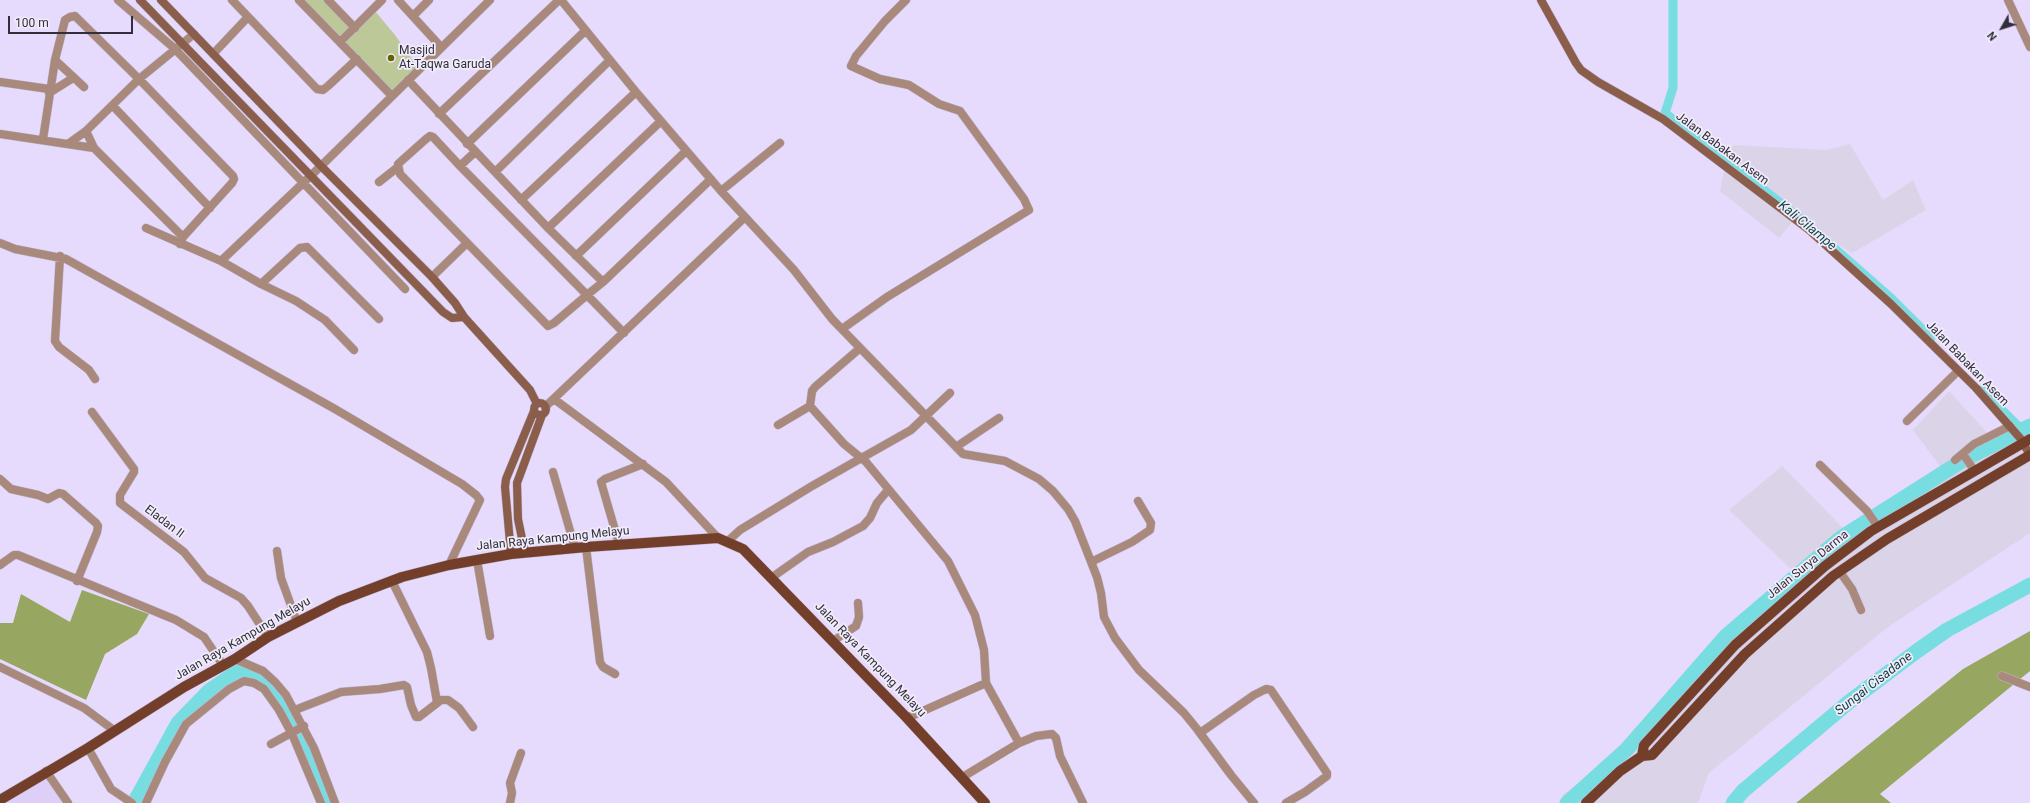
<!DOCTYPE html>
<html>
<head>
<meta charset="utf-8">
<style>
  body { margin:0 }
  #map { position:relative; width:2030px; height:803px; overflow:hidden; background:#e6dbfc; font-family:Roboto,sans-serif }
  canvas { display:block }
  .north { position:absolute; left:1982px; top:8px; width:40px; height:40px; -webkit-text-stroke:3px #f1ecfa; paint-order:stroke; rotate:231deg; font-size:11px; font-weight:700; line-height:16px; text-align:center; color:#322e3a }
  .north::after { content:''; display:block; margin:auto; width:14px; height:18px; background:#322e3a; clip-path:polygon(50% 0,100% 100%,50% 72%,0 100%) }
  .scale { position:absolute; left:8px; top:16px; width:125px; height:18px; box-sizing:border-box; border:2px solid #322e3a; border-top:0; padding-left:5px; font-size:12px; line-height:14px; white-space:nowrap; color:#322e3a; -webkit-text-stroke:3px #f1ecfa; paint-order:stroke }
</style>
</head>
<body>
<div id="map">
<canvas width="2030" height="803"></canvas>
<div class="north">N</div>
<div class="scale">100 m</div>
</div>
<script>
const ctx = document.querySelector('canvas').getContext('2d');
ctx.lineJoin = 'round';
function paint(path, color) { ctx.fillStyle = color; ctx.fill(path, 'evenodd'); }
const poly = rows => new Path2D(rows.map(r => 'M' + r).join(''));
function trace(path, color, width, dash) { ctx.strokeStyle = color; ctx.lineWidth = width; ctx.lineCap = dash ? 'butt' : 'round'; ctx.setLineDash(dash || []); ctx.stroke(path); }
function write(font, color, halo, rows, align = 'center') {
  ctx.font = font + ' Roboto,sans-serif'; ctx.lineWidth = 3.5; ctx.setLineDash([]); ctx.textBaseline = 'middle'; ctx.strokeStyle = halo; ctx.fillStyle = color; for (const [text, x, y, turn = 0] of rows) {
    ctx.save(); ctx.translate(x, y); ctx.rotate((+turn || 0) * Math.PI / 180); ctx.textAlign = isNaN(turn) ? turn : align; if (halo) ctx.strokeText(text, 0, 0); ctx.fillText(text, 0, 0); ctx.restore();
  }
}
paint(poly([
  [1850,144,1883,200,1913,180,1926,210,1852,253,1796,218,1779,238,1720,191,1727,156,1734,145,1827,150],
  [1949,391,1992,438,2030,419,2030,533,1888,627,1709,773,1698,803,1567,803,1562,795,1601,769,1729,630,1793,571,1729,510,1782,466,1846,531,1942,469,1913,430]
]), '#dbd4e9');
paint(poly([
  [48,776,65,803,5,803]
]), '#ddcff7');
paint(poly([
  [299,0,326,0,354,28,339,41],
  [375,11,395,35,418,68,393,92,343,41]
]), '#bcc897');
paint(poly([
  [82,590,149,614,137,634,105,654,86,700,0,659,0,623,13,623,21,594,70,622],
  [2030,631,2030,671,1880,794,1891,803,1796,803,1963,669]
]), '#97a761');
trace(poly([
  [1673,0,1673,88,1665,113,1800,218],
  [1817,233,1892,299,1931,338],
  [1982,390,2022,430]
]), '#77dde0', 9);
trace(poly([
  [134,803,178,723,209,691,240,670,257,674,289,708,312,764,325,803],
  [1567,803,1627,749,1726,636,1842,537,1965,459,2030,426],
  [1733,803,1743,791,1849,702,1917,651,1947,630,2030,585]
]), '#77dde0', 15);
const street = poly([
  [118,0,174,48,405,289],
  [232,0,317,89,323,90,328,86,357,59],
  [299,0,392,96],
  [328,0,355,28],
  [398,0,441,47],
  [561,0,636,92,721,191,794,270,832,319,963,454,1005,461,1039,479,1053,491,1068,509,1075,521,1097,577,1101,593,1104,617,1115,638,1139,670,1184,713,1197,729,1231,775,1254,803],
  [2008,0,2030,47],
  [413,16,429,0],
  [340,42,382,0],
  [214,53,248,17],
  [55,60,84,87],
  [408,80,548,228,603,282],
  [0,82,49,89],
  [49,93,73,78],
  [113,106,210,208],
  [439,114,559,0],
  [0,134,94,148],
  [43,139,55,60,65,20,70,17,75,16,139,79,233,176,234,179,232,183,183,237],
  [68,144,86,131],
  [467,144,585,31],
  [460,166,475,152],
  [495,172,610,60],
  [379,182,398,167],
  [721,191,780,143],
  [521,200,636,92],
  [146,228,221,261,261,284,296,301,325,320,354,350],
  [548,228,661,121],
  [0,243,15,249,66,259,335,409,462,484,476,495,480,500,449,565],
  [180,244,183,237,94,148,86,131,139,79,194,34],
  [60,256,55,341,59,347,89,370,95,379],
  [576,256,686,151],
  [221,261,321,166,490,0],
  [432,277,467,243],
  [261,284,300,248,307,247,379,319],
  [842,329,887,297,1029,210,1024,199,960,111,939,104,909,85,880,79,851,66,856,56,885,21,906,0],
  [624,333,587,295,460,166,433,137,430,136,426,139,398,164,400,174,548,326,554,323,587,295,603,282,711,179],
  [554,399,666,482,718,538],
  [810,406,812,391,815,387,859,349],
  [545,407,745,217],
  [92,412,134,469,134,472,120,495,120,503,184,552,205,578,241,598,248,606,268,637],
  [1907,421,1958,371],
  [778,425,810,406,844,444,866,462,948,561,975,615,984,650,986,683,1019,743],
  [956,447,999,418],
  [1963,454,1974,470],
  [1955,460,1974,444,2010,426],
  [1820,465,1867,511,1878,527],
  [553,472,575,548],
  [0,479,11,489,38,495,48,499,59,493,63,494,96,523,98,526,97,532,77,581],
  [728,541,740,530,812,486,911,430,950,393],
  [619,544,601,482,605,479,643,464],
  [586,547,600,662,603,667,615,674],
  [277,551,281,578,297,622],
  [477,560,490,636],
  [1091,562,1132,542,1150,530,1151,523,1138,501],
  [0,565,14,555,18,555,176,620,204,637,223,665],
  [1840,572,1852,589,1861,610],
  [771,578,808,552,833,542,863,526,870,518,877,503,888,490],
  [392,581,427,652,431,668,437,702],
  [833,641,856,626,859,617,858,603],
  [235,659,263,671,275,682,286,695,314,748,335,803],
  [0,667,84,708,115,731],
  [2002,676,2030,687],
  [295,710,341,692,380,689,404,685,407,687,411,705,416,717,419,717,441,700,448,700,459,708,473,727],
  [907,718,986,683],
  [1200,733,1254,695,1266,689,1271,690,1327,773,1327,776,1305,792,1286,803],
  [271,744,304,726],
  [88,748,111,789,132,803],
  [46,771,68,803],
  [961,778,1019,743,1036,736,1052,734,1056,738,1060,756,1083,803],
  [146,803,165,762,186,724,229,689,244,681,254,683,264,689,279,710,292,734,321,803],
  [510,803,512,793,510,783,521,753]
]);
const secondary = poly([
  [140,0,443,312,452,318,464,317],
  [161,0,321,166,432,277,455,303,464,317,530,390,537,404],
  [1541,0,1576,63,1581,70,1598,82,1663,119,1808,229,1891,304,1976,388,2020,438,2030,455],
  '534 409a6 6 0 1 1 12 0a6 6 0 1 1-12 0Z',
  [525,553,518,519,517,483,542,415],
  [511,554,505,487,506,479,534,411]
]);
const primary = poly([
  [1642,756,1644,745,1735,645,1825,566,1871,531,2030,439],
  [0,800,88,748,184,687,235,659,268,637,339,601,402,577,449,565,511,554,586,547,718,538,743,549,907,718,985,803],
  [1586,803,1620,771,1642,756,1652,755,1745,654,1833,576,1887,539,2030,455]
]);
trace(street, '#c2b8d5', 9);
trace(secondary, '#c2b8d5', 9);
trace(primary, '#c2b8d5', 11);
trace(street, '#a9897c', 8);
trace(secondary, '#8b5e4c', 8);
trace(primary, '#743f2a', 10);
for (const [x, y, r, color] of [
  [391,58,4,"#606400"]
]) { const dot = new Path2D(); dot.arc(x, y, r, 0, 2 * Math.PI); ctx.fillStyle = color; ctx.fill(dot); trace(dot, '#f1ecfa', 1.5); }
write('12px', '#322e3a', '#f1ecfa', [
  ["Masjid",399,51],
  ["At-Taqwa Garuda",399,65]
], 'left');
write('12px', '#322e3a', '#f1ecfa', [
  ["Jalan Babakan Asem",1722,149,37],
  ["Jalan Babakan Asem",1967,364,46],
  ["Eladan II",164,522,37],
  ["Jalan Raya Kampung Melayu",553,539,-6],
  ["Jalan Surya Darma",1808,565,-39],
  ["Jalan Raya Kampung Melayu",243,639,-30],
  ["Jalan Raya Kampung Melayu",870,660,46]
]);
write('italic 13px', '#0e3f40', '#f1ecfa', [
  ["Kali Cilampe",1807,226,39],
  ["Sungai Cisadane",1874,684,-38]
]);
</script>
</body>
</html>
